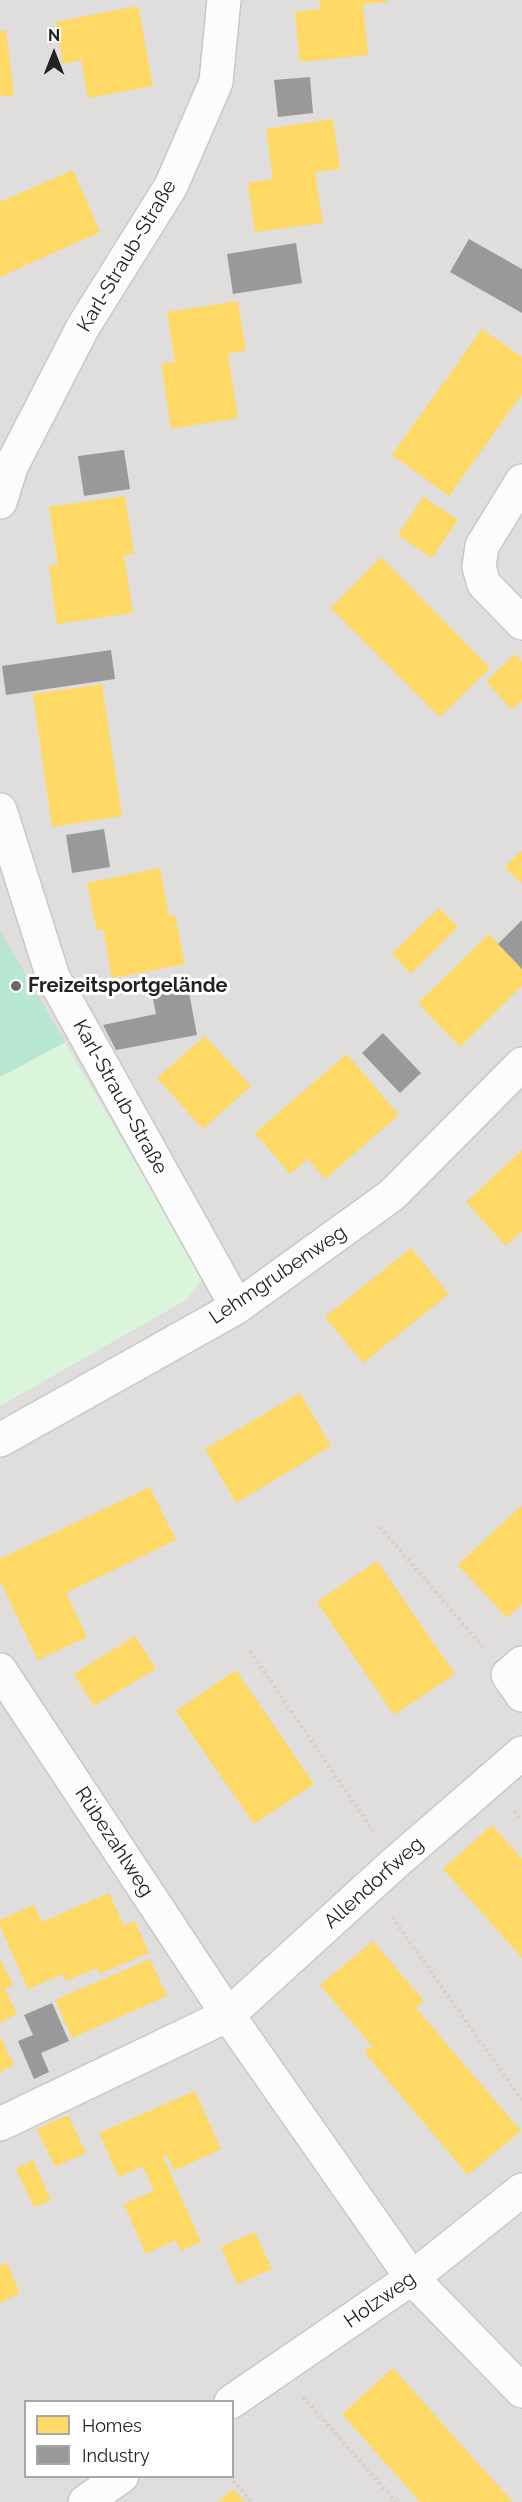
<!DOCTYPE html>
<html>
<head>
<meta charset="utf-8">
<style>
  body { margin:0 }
  #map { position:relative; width:522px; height:2502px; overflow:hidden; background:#f0eeeb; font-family:Raleway,sans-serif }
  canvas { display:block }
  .legend { position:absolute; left:24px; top:2400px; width:210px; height:78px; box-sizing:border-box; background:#fff; border:2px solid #a7a7a7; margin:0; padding:8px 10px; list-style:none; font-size:18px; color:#222 }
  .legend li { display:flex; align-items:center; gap:12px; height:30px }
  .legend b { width:30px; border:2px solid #a7a7a7 }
  .north { position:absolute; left:24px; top:24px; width:60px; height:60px; -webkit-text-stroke:4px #fff; paint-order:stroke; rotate:0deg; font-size:16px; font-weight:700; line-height:24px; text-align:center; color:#222 }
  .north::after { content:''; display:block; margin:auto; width:21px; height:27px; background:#222; clip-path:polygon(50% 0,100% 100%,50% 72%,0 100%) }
</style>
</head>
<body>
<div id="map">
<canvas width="522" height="2502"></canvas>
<ul class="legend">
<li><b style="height:16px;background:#ffd966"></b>Homes</li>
<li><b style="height:16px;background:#999"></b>Industry</li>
</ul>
<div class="north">N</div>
</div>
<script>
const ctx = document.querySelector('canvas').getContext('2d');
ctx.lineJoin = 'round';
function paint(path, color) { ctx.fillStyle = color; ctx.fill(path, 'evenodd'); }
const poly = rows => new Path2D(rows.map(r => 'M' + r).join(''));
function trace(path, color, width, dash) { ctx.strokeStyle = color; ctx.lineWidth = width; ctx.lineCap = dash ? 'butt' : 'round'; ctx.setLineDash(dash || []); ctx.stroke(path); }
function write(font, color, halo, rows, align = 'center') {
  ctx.font = font + ' Raleway,sans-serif'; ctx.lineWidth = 6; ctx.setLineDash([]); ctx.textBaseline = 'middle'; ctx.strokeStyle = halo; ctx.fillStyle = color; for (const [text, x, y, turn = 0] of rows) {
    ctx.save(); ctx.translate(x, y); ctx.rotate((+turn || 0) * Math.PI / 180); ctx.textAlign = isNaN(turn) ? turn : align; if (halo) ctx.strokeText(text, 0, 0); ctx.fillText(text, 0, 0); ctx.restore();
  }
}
paint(poly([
  [0,0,522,0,522,2502,0,2502],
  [26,2402,232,2402,232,2476,26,2476]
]), '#dfdedc');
paint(poly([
  [65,1042,203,1279,186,1300,0,1406,0,1077]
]), '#daf5da');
paint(poly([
  [0,931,65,1042,0,1077]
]), '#b7e6d2');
paint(poly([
  [503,149,522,159,522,269,452,229]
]), '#e0dfde');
paint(poly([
  [319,0,387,0,388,2,363,4,368,55,300,62,295,12,320,9],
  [138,6,153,86,88,98,81,60,63,64,55,22],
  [6,30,14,95,0,97,0,31],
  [333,119,340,169,315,172,323,223,255,232,248,183,273,179,266,129],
  [73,170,100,232,0,277,0,202],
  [238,301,246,350,228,354,238,418,171,429,161,364,175,362,167,312],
  [482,329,522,357,522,394,449,496,392,455],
  [125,496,134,553,124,555,133,613,57,624,49,566,58,564,49,507],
  [423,497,458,520,432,558,398,535],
  [381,557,490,668,440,717,331,608],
  [515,654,522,662,522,700,512,710,486,681],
  [102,684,122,816,52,827,33,694],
  [522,850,522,884,505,867],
  [160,868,169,916,175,915,185,964,112,978,103,929,97,931,87,883],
  [439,908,458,927,411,974,392,954],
  [489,934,522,969,522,986,460,1047,418,1003],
  [205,1036,251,1086,203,1129,157,1078],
  [347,1054,399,1115,325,1179,308,1159,290,1174,255,1133],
  [522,1150,522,1231,506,1246,466,1202],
  [411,1248,449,1294,363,1363,325,1317],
  [300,1393,331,1446,236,1503,205,1449],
  [150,1487,176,1540,66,1593,87,1637,38,1660,0,1581,0,1559],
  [522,1505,522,1604,507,1618,458,1565],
  [377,1561,455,1674,394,1715,317,1602],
  [135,1636,156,1669,94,1706,74,1674],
  [236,1670,314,1784,254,1824,176,1711],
  [492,1825,522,1859,522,1958,443,1869],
  [109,1893,124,1926,135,1921,149,1953,99,1974,97,1968,66,1981,63,1974,28,1989,0,1926,0,1920,34,1905,42,1922],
  [373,1941,424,2001,416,2008,521,2131,468,2175,364,2052,372,2046,320,1985],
  [0,1959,13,1985,5,1989,17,2014,0,2023],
  [150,1959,167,1996,72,2038,55,2000],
  [0,2037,14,2065,0,2072],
  [195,2091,221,2149,174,2171,167,2155,163,2157,201,2242,181,2251,176,2240,146,2254,124,2204,154,2191,143,2166,119,2177,99,2133],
  [68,2115,86,2153,55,2167,37,2129],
  [33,2160,51,2200,34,2207,16,2169],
  [255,2232,272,2269,237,2284,221,2247],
  [7,2263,20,2293,0,2303,0,2266],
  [393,2368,473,2458,513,2502,420,2502,342,2414],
  [233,2489,245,2502,218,2502]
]), '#ffd966');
paint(poly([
  [310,77,313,113,278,117,274,80],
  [469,239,522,269,522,313,450,272],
  [296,243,302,283,233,294,227,254],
  [124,450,130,489,84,496,78,456],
  [111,650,115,679,6,695,2,666],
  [104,829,110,867,72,873,66,835],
  [522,920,522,969,498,944],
  [188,987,197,1035,116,1050,103,1025,156,1014,152,994],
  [383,1033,421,1073,400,1093,362,1053],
  [52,2003,69,2041,41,2053,49,2072,34,2079,18,2041,33,2035,24,2015]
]), '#999');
const street = poly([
  [522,481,482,546,479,567,484,584,522,623],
  [0,502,11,467,83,327,171,186,216,82,224,0],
  [0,810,53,977,237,1307],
  [0,1440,237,1307,392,1195,522,1064],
  [522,1663,508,1675,522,1695],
  [0,1670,228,2015,412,2278,522,2391],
  [0,2124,228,2015,395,1863,522,1753],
  [231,2402,412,2278,522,2190],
  [85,2502,122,2476]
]);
trace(street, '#c9c8c7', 36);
trace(poly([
  [380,1527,483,1647],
  [250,1651,373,1831],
  [514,1811,522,1820],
  [392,1917,522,2100],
  [303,2397,396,2502],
  [229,2476,252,2502]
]), '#dccecd', 4, [3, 3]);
trace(street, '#fdfcfc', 33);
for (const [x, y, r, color] of [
  [16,986,6,"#6a6968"]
]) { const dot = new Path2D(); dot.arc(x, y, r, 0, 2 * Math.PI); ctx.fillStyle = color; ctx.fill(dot); trace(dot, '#fff', 2); }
write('20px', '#222', '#fff', [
  ["Karl-Straub-Straße",127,256,-59],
  ["Karl-Straub-Straße",120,1097,61],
  ["Lehmgrubenweg",278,1275,-34],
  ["Rübezahlweg",114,1842,57],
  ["Allendorfweg",374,1883,-42],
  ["Holzweg",380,2300,-35]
]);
write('bold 20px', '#222', '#fff', [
  ["Freizeitsportgelände",28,986]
], 'left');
</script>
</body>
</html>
